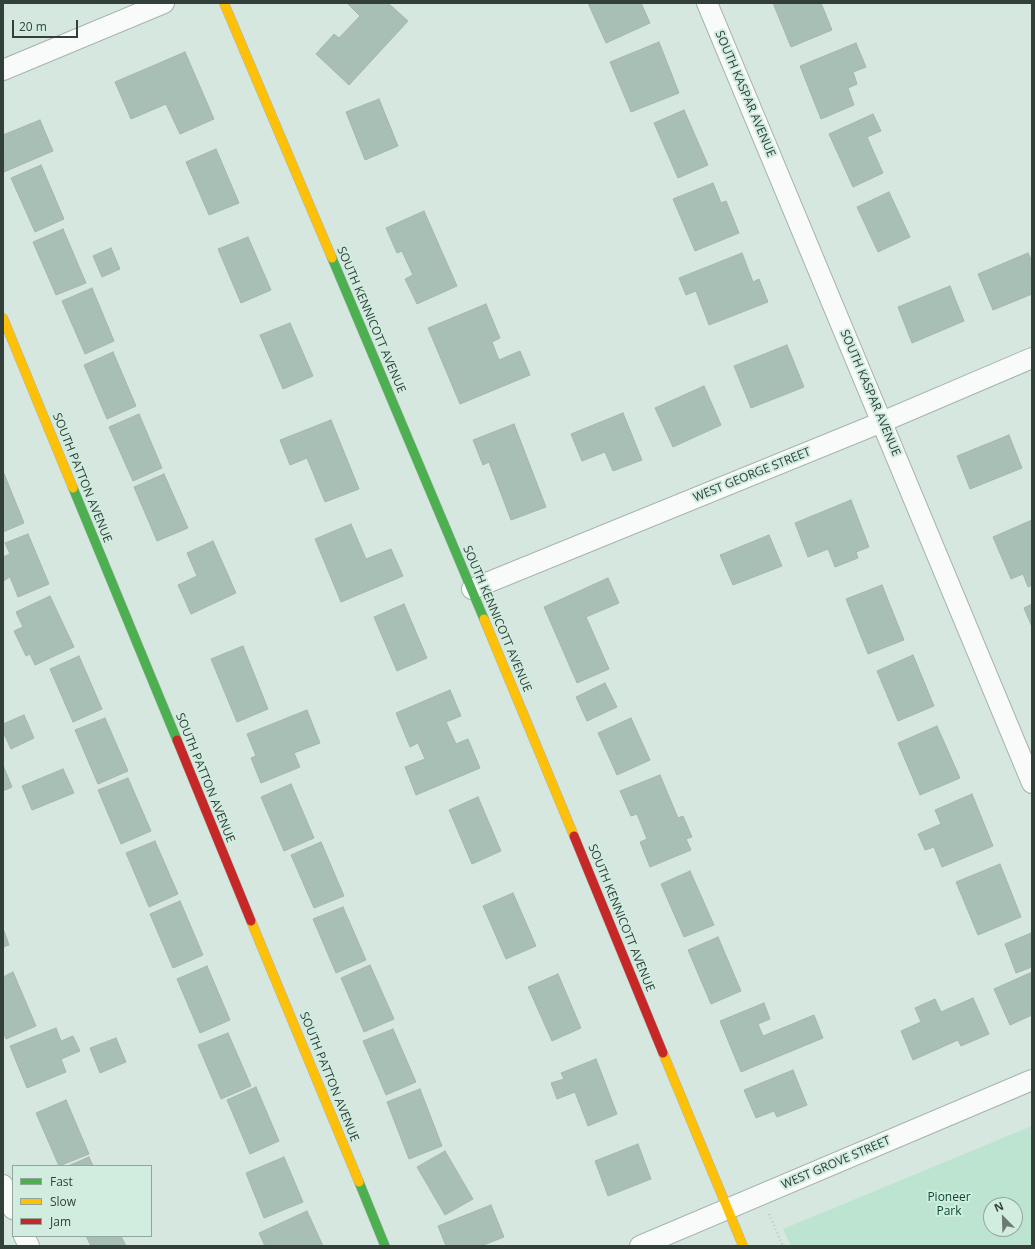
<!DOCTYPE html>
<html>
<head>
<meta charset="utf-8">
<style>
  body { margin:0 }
  #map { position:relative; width:1035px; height:1249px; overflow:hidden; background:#d6e7df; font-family:"Open Sans",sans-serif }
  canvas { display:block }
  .frame { position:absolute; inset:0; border:4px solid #333f39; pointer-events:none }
  .legend { position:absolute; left:12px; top:1165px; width:140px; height:72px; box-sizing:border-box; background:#d0eddf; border:1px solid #91a79d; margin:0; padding:5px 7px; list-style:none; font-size:12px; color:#333f39 }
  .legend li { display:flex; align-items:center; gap:8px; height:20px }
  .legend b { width:20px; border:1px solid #91a79d }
  .north { position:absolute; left:983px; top:1197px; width:40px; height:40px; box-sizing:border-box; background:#d0eddf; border:1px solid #91a79d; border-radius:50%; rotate:337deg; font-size:11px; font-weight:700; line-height:16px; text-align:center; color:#333f39 }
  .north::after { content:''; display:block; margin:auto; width:14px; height:18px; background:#6c7a73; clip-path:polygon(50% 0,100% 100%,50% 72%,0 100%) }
  .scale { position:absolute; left:12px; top:20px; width:66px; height:18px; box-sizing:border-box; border:2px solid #333f39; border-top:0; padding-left:5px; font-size:12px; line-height:14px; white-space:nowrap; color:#333f39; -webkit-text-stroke:3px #d0eddf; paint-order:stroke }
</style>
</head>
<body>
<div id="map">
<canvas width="1035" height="1249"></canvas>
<div class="frame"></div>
<ul class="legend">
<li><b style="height:5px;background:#4caf50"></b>Fast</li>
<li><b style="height:5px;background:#ffc107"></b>Slow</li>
<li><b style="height:5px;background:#c62828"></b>Jam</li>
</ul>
<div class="north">N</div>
<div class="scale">20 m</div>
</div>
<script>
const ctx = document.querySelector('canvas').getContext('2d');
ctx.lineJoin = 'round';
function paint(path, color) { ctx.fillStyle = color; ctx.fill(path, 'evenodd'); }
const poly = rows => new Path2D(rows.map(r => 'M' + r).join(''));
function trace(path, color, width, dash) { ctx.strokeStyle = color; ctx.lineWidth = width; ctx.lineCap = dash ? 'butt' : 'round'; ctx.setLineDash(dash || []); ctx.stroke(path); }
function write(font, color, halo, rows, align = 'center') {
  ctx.font = font + ' "Open Sans",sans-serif'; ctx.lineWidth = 4; ctx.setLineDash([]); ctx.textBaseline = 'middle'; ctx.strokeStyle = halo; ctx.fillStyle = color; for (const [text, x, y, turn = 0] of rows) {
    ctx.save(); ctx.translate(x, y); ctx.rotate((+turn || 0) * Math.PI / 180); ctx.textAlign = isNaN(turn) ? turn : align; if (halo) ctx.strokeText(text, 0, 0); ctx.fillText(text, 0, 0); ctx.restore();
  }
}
paint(poly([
  [1032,1126,1032,1246,791,1246,783,1229],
  [991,1205,1015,1205,1015,1229,991,1229]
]), '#bde3d1');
const building = poly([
  [347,3,388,3,408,21,349,85,316,54,334,34,339,38,360,16,347,3],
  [588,3,641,3,650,23,606,43,588,3],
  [773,3,821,3,832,30,791,47,773,3],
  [659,42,679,93,631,112,610,62,659,42],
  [856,43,866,67,853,72,857,84,848,88,854,105,821,119,800,66,856,43],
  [185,52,214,119,180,134,166,104,131,119,115,82,185,52],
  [379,99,398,146,365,160,346,112,379,99],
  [684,110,708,165,678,178,654,123,684,110],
  [873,114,881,131,867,137,883,173,853,187,829,134,873,114],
  [40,120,53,151,4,172,3,135,40,120],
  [216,149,239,203,209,215,186,162,216,149],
  [41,165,64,219,35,232,11,178,41,165],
  [713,183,721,203,726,201,739,233,695,251,673,199,713,183],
  [889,192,910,237,878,252,857,207,889,192],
  [424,211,457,286,417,304,405,279,413,275,402,251,397,253,386,228,424,211],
  [63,229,86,283,56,295,33,242,63,229],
  [248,237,271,290,241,303,218,249,248,237],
  [111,248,120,269,102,277,93,256,111,248],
  [742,253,753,282,759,279,768,302,709,325,696,291,686,295,679,278,742,253],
  [1028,253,1032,261,1032,294,993,310,978,274,1028,253],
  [950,286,964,321,912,343,898,307,950,286],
  [92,288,114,341,85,354,62,301,92,288],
  [486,304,500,338,492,342,499,360,520,351,530,375,460,404,428,328,486,304],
  [290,323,313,376,283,389,260,335,290,323],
  [787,345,804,387,751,408,734,366,787,345],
  [113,352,136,406,107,419,84,365,113,352],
  [704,386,721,425,673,447,655,408,704,386],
  [623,413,642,460,613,471,605,452,582,461,571,434,623,413],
  [139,414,162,468,133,481,109,427,139,414],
  [331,420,359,489,325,502,307,458,290,465,280,440,331,420],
  [514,424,546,507,511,520,489,462,483,465,473,440,514,424],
  [1009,435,1022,468,970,489,957,456,1009,435],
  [3,471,24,523,3,532,3,471],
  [164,474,188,528,157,541,134,487,164,474],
  [851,500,869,547,856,552,858,558,835,567,828,549,808,557,795,523,851,500],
  [1032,520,1032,585,1028,587,1023,574,1011,579,993,537,1032,520],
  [351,524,366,559,391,549,403,576,341,602,315,539,351,524],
  [28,534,49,584,18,597,10,577,3,581,3,557,10,554,5,543,28,534],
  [769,535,782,566,733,585,720,555,769,535],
  [213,541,236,593,191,614,178,585,197,576,187,553,213,541],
  [608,578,619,603,586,617,609,669,577,683,544,607,608,578],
  [882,585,904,640,868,654,846,599,882,585],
  [50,596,74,647,35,665,30,654,26,656,14,631,23,627,16,612,50,596],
  [404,604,427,658,397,671,374,617,404,604],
  [1032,604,1032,627,1024,608,1032,604],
  [243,646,268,709,237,722,211,659,243,646],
  [913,655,934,706,898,721,877,671,913,655],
  [79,656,102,709,73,722,50,669,79,656],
  [605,683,617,707,587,721,576,697,605,683],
  [450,690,461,716,446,722,456,744,468,739,480,768,416,795,405,767,425,759,418,743,410,747,396,713,450,690],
  [307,710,320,743,294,753,300,767,261,783,251,758,256,756,247,734,307,710],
  [24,715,34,738,11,749,3,732,3,724,24,715],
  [105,718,128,771,98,784,75,730,105,718],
  [631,718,650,760,617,775,598,733,631,718],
  [937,726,960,778,920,795,898,743,937,726],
  [3,765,12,787,3,791,3,765],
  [63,769,74,793,32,810,22,786,63,769],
  [660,775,678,818,683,816,692,837,686,839,691,850,650,867,640,842,647,839,637,814,631,816,620,791,660,775],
  [128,778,151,831,121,844,98,790,128,778],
  [291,784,314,838,284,851,261,797,291,784],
  [972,794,993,846,942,867,934,847,925,850,918,834,941,824,935,810,972,794],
  [478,797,501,851,472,864,449,810,478,797],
  [155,841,178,894,149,907,126,853,155,841],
  [321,842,344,896,314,908,291,855,321,842],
  [1000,864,1021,917,978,935,956,882,1000,864],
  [690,871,714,925,684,937,661,884,690,871],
  [513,893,536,946,506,959,483,906,513,893],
  [180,901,203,955,173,968,150,914,180,901],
  [343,907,366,960,336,973,313,919,343,907],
  [3,928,9,945,3,947,3,928],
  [1031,933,1032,967,1016,973,1005,944,1031,933],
  [718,937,741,991,711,1004,688,950,718,937],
  [370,965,394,1019,364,1032,341,978,370,965],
  [207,966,230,1020,200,1033,177,979,207,966],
  [13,972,36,1026,6,1039,3,1031,3,977,13,972],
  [1032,972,1032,1015,1010,1025,994,989,1032,972],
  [558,974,581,1028,552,1041,528,987,558,974],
  [973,998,989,1034,961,1046,958,1040,913,1060,901,1031,921,1022,915,1008,935,999,941,1012,973,998],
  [764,1003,770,1019,758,1024,763,1036,814,1015,823,1038,741,1072,720,1021,764,1003],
  [56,1028,61,1041,73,1036,80,1051,61,1059,66,1072,27,1088,10,1046,56,1028],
  [393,1029,416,1082,386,1095,363,1041,393,1029],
  [228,1033,251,1086,221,1099,198,1045,228,1033],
  [116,1038,126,1062,100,1073,90,1048,116,1038],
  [596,1059,617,1114,588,1126,575,1092,557,1099,551,1083,564,1079,561,1073,596,1059],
  [793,1070,807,1105,777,1117,774,1111,756,1118,744,1090,793,1070],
  [256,1087,279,1141,250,1154,227,1100,256,1087],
  [420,1089,442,1146,409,1159,387,1102,420,1089],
  [66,1100,89,1154,59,1166,36,1113,66,1100],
  [638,1144,651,1179,608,1196,595,1161,638,1144],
  [445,1151,473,1199,445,1215,417,1167,445,1151],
  [89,1157,93,1166,68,1166,89,1157],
  [284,1157,303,1202,264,1218,246,1173,284,1157],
  [491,1205,504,1237,481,1246,446,1246,438,1226,491,1205],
  [307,1211,323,1246,265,1246,259,1233,307,1211],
  [86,1236,121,1236,126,1246,91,1246,86,1236]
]);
paint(building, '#a8bfb5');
trace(building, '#a8b4af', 1);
const street = poly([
  [707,3,1032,783],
  [3,70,164,3],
  [472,589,882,422,1032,358],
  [3,1185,13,1209],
  [24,1236,29,1246],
  [640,1246,1032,1080]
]);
const fast = poly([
  [332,258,484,619],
  [73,488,177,740],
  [359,1182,385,1246]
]);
const slow = poly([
  [224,3,332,258],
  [3,318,73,488],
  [484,619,574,836],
  [251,921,359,1182],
  [663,1053,743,1246]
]);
const jam = poly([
  [177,740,251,921],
  [574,836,663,1053]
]);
trace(street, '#a7b4ae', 22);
trace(fast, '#a7b4ae', 10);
trace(slow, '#a7b4ae', 10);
trace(jam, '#a7b4ae', 10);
trace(poly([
  [769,1214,783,1246]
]), '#c2c8c5', 2.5, [1, 3]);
trace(street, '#f9fbfa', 20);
trace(fast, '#4caf50', 9);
trace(slow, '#ffc107', 9);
trace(jam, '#c62828', 9);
write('12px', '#333f39', '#d0eddf', [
  ["SOUTH KASPAR AVENUE",745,94,67],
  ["SOUTH KENNICOTT AVENUE",371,320,67],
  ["SOUTH KASPAR AVENUE",870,393,67],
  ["WEST GEORGE STREET",752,475,-22],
  ["SOUTH PATTON AVENUE",82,478,68],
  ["SOUTH KENNICOTT AVENUE",497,619,67],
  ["SOUTH PATTON AVENUE",205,778,68],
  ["SOUTH KENNICOTT AVENUE",621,918,68],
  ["SOUTH PATTON AVENUE",329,1077,68],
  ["WEST GROVE STREET",836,1163,-23]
]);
write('12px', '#074a33', '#d0eddf', [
  ["Pioneer",949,1198],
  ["Park",949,1212]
]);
</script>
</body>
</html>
